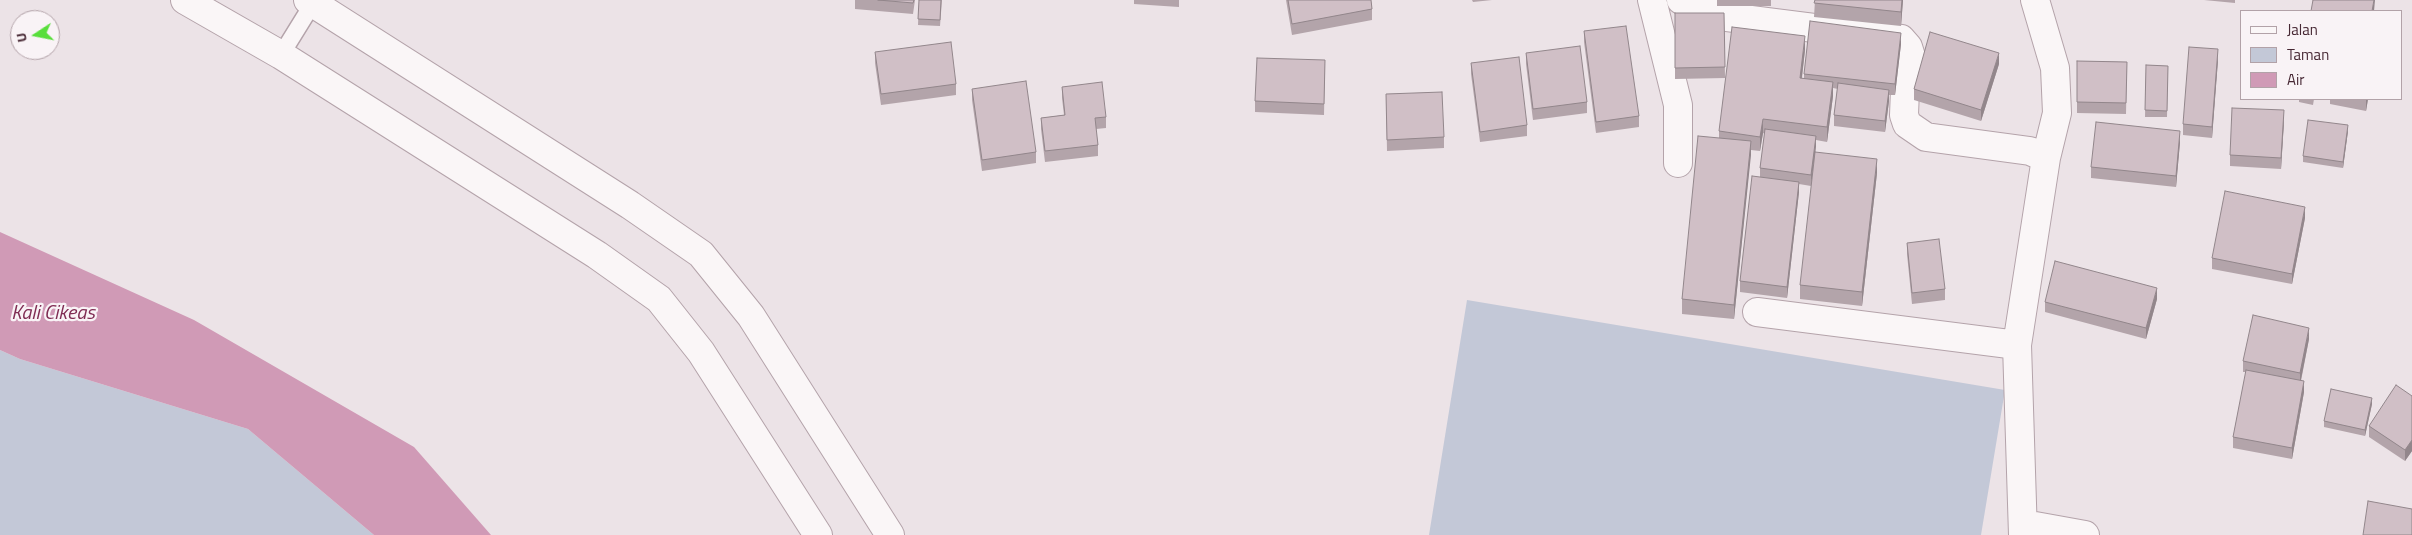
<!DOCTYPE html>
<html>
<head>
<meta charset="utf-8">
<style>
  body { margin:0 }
  #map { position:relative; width:2412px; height:535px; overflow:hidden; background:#ece3e7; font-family:"Titillium Web",sans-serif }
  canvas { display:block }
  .legend { position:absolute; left:2240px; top:10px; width:162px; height:90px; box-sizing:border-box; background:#f9f3f6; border:1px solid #b2a2a8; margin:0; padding:6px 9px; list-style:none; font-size:15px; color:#472834 }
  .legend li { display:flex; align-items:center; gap:10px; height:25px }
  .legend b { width:25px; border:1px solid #b2a2a8 }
  .north { position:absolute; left:10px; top:10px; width:50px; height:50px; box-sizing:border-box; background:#f9f3f6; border:1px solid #b2a2a8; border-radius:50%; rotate:259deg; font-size:14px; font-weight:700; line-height:20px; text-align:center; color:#472834 }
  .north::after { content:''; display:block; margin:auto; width:18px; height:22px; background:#58de3b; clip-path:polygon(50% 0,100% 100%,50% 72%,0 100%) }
</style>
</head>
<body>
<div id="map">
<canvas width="2412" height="535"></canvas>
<ul class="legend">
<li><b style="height:6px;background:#faf6f7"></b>Jalan</li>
<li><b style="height:14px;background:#c3c8d7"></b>Taman</li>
<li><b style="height:14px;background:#d09ab6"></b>Air</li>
</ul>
<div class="north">U</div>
</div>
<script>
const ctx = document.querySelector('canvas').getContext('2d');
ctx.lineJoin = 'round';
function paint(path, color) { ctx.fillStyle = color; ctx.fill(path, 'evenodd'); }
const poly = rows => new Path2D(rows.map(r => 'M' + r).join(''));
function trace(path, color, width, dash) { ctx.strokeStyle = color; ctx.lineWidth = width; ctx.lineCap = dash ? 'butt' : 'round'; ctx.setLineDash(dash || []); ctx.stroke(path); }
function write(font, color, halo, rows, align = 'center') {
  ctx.font = font + ' "Titillium Web",sans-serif'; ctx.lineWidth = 4.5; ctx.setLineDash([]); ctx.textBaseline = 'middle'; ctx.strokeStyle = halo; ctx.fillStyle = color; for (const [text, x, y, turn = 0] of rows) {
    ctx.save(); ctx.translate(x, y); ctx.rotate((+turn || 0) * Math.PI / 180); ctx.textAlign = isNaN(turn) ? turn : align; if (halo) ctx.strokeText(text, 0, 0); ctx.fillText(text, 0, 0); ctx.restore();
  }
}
paint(poly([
  [1467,300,2005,390,1981,535,1429,535],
  [0,350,20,359,248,429,374,535,0,535]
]), '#c3c8d7');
paint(poly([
  [0,232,194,320,414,447,491,535,374,535,248,429,20,359,0,350]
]), '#d09ab6');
const lane = poly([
  [281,55,315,0]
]);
const street = poly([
  [185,0,281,55,597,255,659,299,701,352,818,535],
  [308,0,630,205,701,254,751,316,890,535],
  [1652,0,1678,105,1678,163],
  [1681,0,1727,17,1901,39,1908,47,1913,63,1905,90,1904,115,1907,124,1926,137,2030,151,2046,158],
  [1757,312,2017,345],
  [2024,524,2085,535],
  [2023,535,2017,345,2046,158,2057,113,2055,68,2035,0]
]);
trace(lane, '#b4a3aa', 19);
trace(street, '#b4a3aa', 30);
trace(lane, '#faf6f7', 16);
trace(street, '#faf6f7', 28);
paint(poly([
  [855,0,915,0,913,14,855,9],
  [919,0,942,0,940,26,918,25],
  [1134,0,1179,0,1179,7,1134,4],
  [1286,0,1371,0,1372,9,1372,20,1292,35],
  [1472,0,1492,0,1473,2],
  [1717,0,1771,0,1771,6,1717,6],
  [1815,0,1903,0,1901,26,1814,17],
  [2204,0,2235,0,2235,3],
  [1675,13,1724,13,1725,78,1675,79],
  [1584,31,1639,116,1639,127,1596,133,1584,42],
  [1901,44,1895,95,1889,95,1889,101,1885,132,1834,126,1834,115,1838,89,1833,88,1833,96,1827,142,1816,140,1816,146,1811,186,1799,184,1799,192,1787,298,1740,292,1740,281,1760,177,1760,168,1765,134,1763,133,1760,151,1751,150,1734,319,1682,314,1682,299,1719,138,1719,131,1805,50,1802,78,1804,78,1804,74],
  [875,52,956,84,956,95,881,105,875,63],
  [1526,53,1587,102,1587,113,1533,120,1526,64],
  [1325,60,1324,115,1255,112,1255,101],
  [2218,60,2212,138,2183,135,2183,124],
  [2077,61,2127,62,2126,114,2077,113],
  [1471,63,1527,125,1527,136,1480,142,1471,74],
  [1999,64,1981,121,1914,100,1914,89],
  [2146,65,2168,66,2167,117,2145,117],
  [1062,87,1106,117,1106,128,1096,129,1098,145,1098,156,1045,162,1041,129,1041,118,1064,115,1062,98],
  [972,89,1036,152,1036,163,982,171,972,100],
  [1386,94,1444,137,1444,148,1387,151],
  [2299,99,2314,99,2313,105,2299,102],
  [2330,99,2368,99,2366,111,2330,104],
  [2284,121,2281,169,2230,166,2230,155],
  [2348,131,2343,168,2303,162,2303,156],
  [2180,142,2176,187,2091,178,2091,167],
  [1877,173,1862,306,1800,299,1800,285],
  [2305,218,2292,284,2212,269,2212,258],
  [1907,243,1945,289,1945,300,1912,304,1907,254],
  [2157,299,2146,339,2045,312,2045,302],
  [2309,339,2301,381,2304,392,2292,459,2233,448,2233,437,2246,372,2243,372,2243,361],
  [2412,396,2412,459,2412,451,2405,461,2369,437,2369,426],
  [2372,404,2365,436,2324,427,2324,421]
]), '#b3a4aa');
paint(poly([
  [1902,0,1903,0,1901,26,1901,12],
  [2374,0,2375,0,2374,11,2372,11],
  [1901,33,1901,44,1895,95,1895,84],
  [1805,36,1805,50,1800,92,1800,78],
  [2218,49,2218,60,2212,138,2212,127],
  [1999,53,1999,64,1981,121,1981,110],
  [1833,82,1833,96,1827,142,1827,127],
  [1889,90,1889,101,1885,132,1885,121],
  [2366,99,2368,99,2366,111],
  [2284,110,2284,121,2281,169,2281,158],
  [1763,119,1763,133,1760,151,1760,137],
  [2348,125,2348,131,2343,168,2343,162],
  [2180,131,2180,142,2176,187,2176,176],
  [1816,136,1816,146,1811,186,1811,175],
  [1751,141,1751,155,1734,319,1734,305],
  [1877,159,1877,173,1862,306,1862,292],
  [1799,182,1799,192,1787,298,1787,287],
  [2305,207,2305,218,2292,284,2292,274],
  [2157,288,2157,299,2146,339,2146,328],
  [2309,328,2309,339,2300,384,2300,373],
  [2304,381,2304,392,2292,459,2292,448],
  [2372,398,2372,404,2365,436,2365,430],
  [2412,440,2412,451,2405,461,2405,450]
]), '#92868b');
const building = poly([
  [878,0,914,0,913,3,878,0],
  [919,0,941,0,940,20,918,19,919,0],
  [1288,0,1371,0,1372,9,1292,24,1288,0],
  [1815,0,1902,0,1901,12,1814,3,1815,0],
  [2313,0,2374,0,2372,11,2311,11,2313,0],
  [1675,13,1724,13,1725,67,1675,68,1675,13],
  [1810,21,1901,33,1895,84,1804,74,1810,21],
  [1626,26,1639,116,1596,122,1584,31,1626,26],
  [1732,27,1805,36,1800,78,1833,82,1827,127,1763,119,1760,137,1719,131,1732,27],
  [1930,32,1999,53,1981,110,1914,89,1930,32],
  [951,42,956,84,881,94,875,52,951,42],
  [1580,46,1587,102,1533,109,1526,53,1580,46],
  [2189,47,2218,49,2212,127,2183,124,2189,47],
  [1519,57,1527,125,1480,132,1471,63,1519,57],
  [1257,58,1325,60,1324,104,1255,101,1257,58],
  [2077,61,2127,62,2126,103,2077,102,2077,61],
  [2146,65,2168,66,2167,111,2145,110,2146,65],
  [1026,81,1036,152,982,160,972,89,1026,81],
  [1102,82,1106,117,1095,118,1098,145,1045,151,1041,118,1065,115,1062,87,1102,82],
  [1838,83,1889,90,1885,121,1834,115,1838,83],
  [1442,92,1444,137,1387,140,1386,94,1442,92],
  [2232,108,2284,110,2281,158,2230,155,2232,108],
  [2308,120,2348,125,2343,162,2303,156,2308,120],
  [2096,122,2180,131,2176,176,2091,167,2096,122],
  [1765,129,1816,136,1811,175,1760,168,1765,129],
  [1698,136,1751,141,1734,305,1682,299,1698,136],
  [1815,152,1877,159,1862,292,1800,285,1815,152],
  [1752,176,1799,182,1787,287,1740,281,1752,176],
  [2225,191,2305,207,2292,274,2212,258,2225,191],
  [1939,239,1945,289,1912,293,1907,243,1939,239],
  [2055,261,2157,288,2146,328,2045,302,2055,261],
  [2253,315,2309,328,2300,373,2243,361,2253,315],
  [2246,370,2304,381,2292,448,2233,437,2246,370],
  [2396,385,2412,396,2412,440,2405,450,2369,426,2396,385],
  [2331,389,2372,398,2365,430,2324,421,2331,389],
  [2368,501,2412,509,2412,535,2363,535,2368,501]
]);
paint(building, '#d0bfc6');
trace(building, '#92868b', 1);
write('italic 20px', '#802d54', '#f9f3f6', [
  ["Kali Cikeas",53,314]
]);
</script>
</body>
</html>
